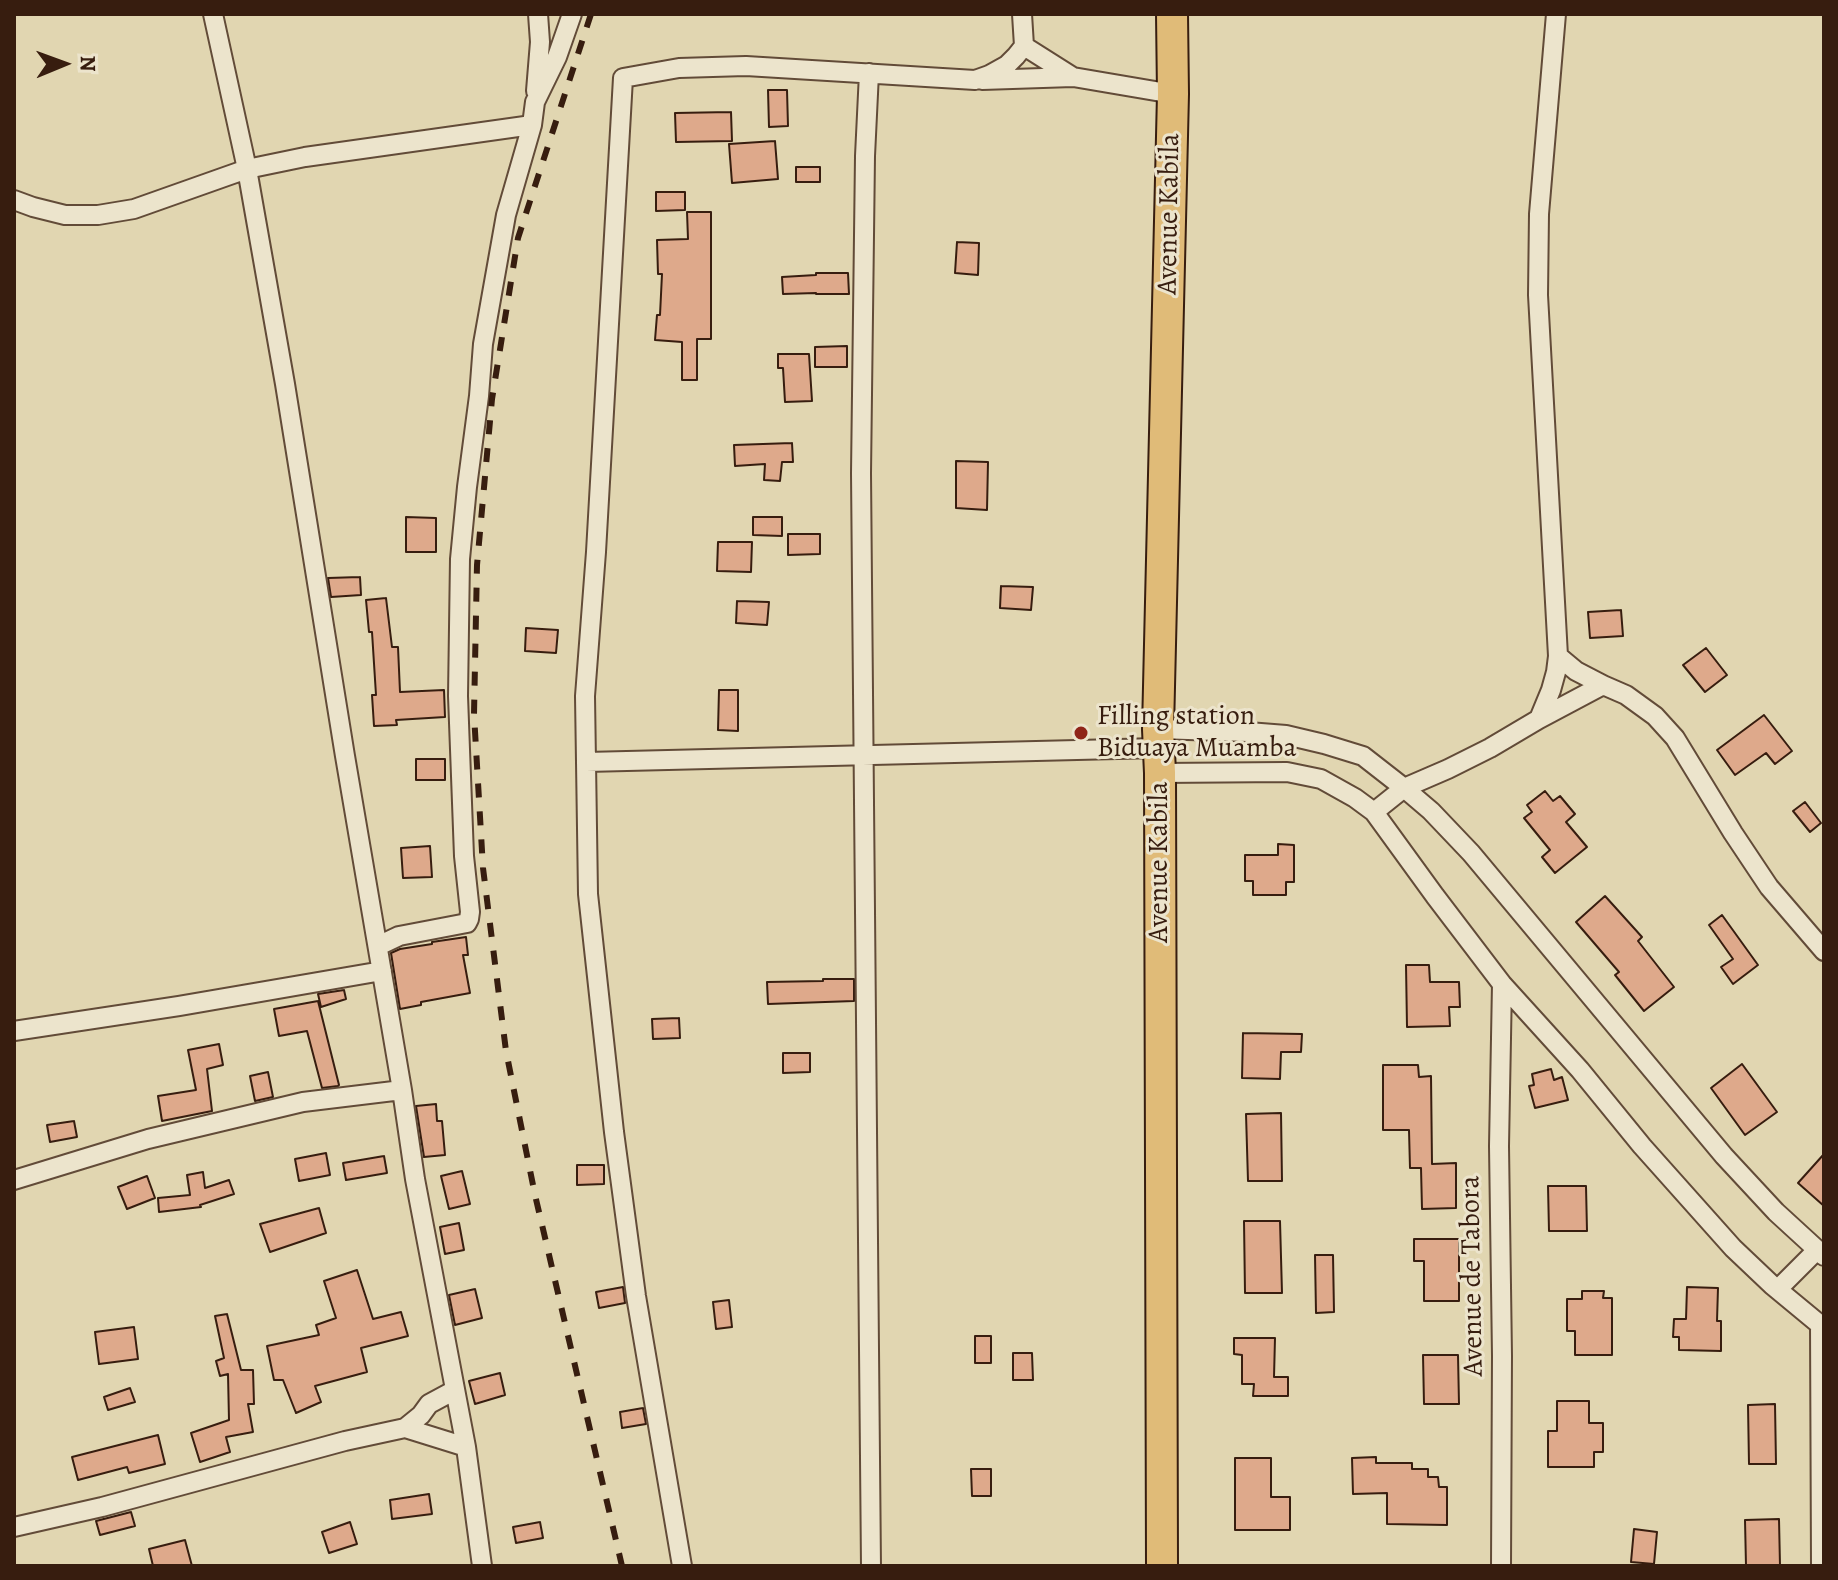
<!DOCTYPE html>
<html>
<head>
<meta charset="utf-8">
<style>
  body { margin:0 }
  #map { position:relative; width:1838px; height:1580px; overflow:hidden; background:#e1d6b1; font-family:Alegreya,serif }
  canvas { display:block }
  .frame { position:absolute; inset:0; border:16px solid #371d0f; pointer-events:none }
  .north { position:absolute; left:24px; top:24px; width:80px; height:80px; -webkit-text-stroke:6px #ece4cc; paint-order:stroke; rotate:89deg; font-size:22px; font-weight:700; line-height:32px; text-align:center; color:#371d0f }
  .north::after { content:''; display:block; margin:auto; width:28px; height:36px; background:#371d0f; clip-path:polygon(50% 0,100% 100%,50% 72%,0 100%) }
</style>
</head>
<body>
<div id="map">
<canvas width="1838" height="1580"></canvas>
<div class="frame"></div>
<div class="north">N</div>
</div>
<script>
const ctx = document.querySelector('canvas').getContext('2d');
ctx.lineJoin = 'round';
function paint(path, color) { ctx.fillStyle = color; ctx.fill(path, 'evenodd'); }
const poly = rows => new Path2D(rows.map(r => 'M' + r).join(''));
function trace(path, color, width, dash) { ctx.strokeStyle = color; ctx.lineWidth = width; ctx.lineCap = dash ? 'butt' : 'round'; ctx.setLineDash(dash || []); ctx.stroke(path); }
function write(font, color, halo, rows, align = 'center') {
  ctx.font = font + ' Alegreya,serif'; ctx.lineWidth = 6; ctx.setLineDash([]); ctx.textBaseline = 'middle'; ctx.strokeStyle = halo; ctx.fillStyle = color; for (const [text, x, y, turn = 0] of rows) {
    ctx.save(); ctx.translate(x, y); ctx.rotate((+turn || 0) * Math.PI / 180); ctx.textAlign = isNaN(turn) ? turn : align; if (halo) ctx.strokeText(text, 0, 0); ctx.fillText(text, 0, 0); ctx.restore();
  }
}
const building = poly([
  [768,90,787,90,788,126,769,127,768,90],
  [731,112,732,141,676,142,675,113,731,112],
  [775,141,778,179,732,183,729,144,775,141],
  [796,167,820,167,820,182,796,182,796,167],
  [656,192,685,192,685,210,656,211,656,192],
  [687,212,711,212,711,339,697,339,697,380,682,380,682,342,655,340,657,315,660,315,662,274,658,274,657,240,688,239,687,212],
  [957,242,979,243,978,275,955,273,957,242],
  [816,273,848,273,849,294,816,294,816,293,783,294,782,277,816,275,816,273],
  [847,346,847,367,815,367,815,347,847,346],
  [778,354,809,354,812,401,785,402,783,368,778,368,778,354],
  [792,443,793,462,782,462,780,481,764,480,765,464,735,466,734,445,792,443],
  [956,461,988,462,987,510,956,508,956,461],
  [406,517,436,518,436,552,406,552,406,517],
  [753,517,782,517,782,536,753,535,753,517],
  [788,534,820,534,820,554,788,555,788,534],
  [718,542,752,542,751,572,717,571,718,542],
  [360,577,361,595,331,597,328,578,360,577],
  [1001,586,1033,587,1031,610,1000,608,1001,586],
  [386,598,392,647,398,647,400,692,444,690,445,717,396,720,397,725,374,726,372,695,376,695,372,632,369,632,366,600,386,598],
  [737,601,769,602,767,625,736,623,737,601],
  [1621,610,1623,636,1590,638,1588,612,1621,610],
  [526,628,558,630,556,653,525,651,526,628],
  [1706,648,1727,675,1705,692,1683,665,1706,648],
  [719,690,738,690,738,731,718,730,719,690],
  [1764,715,1792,751,1775,764,1766,753,1735,775,1717,750,1764,715],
  [416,759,445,759,445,780,416,780,416,759],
  [1545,791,1553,801,1560,796,1575,814,1566,822,1587,847,1555,873,1542,857,1550,850,1524,818,1532,812,1527,805,1545,791],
  [1805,802,1821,823,1810,832,1793,811,1805,802],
  [1278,844,1294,845,1294,882,1286,882,1286,895,1253,895,1253,881,1245,881,1245,855,1278,855,1278,844],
  [430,846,432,877,403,878,401,848,430,846],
  [1605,896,1642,937,1638,941,1674,987,1644,1011,1615,975,1619,972,1576,922,1605,896],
  [1722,915,1758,965,1733,984,1721,967,1733,959,1709,925,1722,915],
  [466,937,468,955,463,955,470,993,421,1002,421,1005,400,1009,391,953,400,949,432,944,432,942,466,937],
  [1406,965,1429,965,1430,982,1459,982,1460,1007,1449,1007,1450,1026,1407,1027,1406,965],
  [823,979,854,979,854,1001,768,1004,767,982,823,981,823,979],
  [344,990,346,999,321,1007,318,994,344,990],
  [318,1001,339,1085,338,1086,322,1088,307,1031,279,1036,274,1009,318,1001],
  [679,1018,680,1038,653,1039,652,1019,679,1018],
  [1243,1033,1302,1034,1301,1052,1281,1052,1280,1079,1242,1078,1243,1033],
  [219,1044,223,1065,207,1069,212,1111,162,1121,158,1096,196,1090,188,1050,219,1044],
  [783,1053,810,1053,810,1072,783,1073,783,1053],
  [1742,1064,1777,1112,1745,1135,1711,1088,1742,1064],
  [1383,1065,1418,1065,1419,1077,1431,1076,1432,1164,1456,1163,1456,1208,1422,1209,1421,1168,1410,1168,1409,1130,1383,1130,1383,1065],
  [1551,1069,1554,1080,1562,1077,1568,1100,1535,1108,1529,1086,1534,1085,1532,1074,1551,1069],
  [268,1072,273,1097,255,1101,250,1076,268,1072],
  [436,1104,437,1121,442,1121,445,1155,424,1157,416,1106,436,1104],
  [1281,1113,1282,1181,1248,1181,1246,1114,1281,1113],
  [74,1121,77,1137,50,1142,47,1125,74,1121],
  [326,1153,330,1175,299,1181,295,1159,326,1153],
  [1824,1154,1824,1206,1798,1183,1824,1154],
  [384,1156,387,1173,346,1180,343,1163,384,1156],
  [577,1165,604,1165,604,1184,577,1185,577,1165],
  [462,1171,470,1204,449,1209,441,1176,462,1171],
  [203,1172,205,1188,229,1180,234,1194,200,1205,201,1207,159,1212,158,1198,190,1195,187,1175,203,1172],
  [147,1176,155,1198,127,1209,118,1187,147,1176],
  [1548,1186,1586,1186,1587,1231,1549,1231,1548,1186],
  [319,1208,326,1233,270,1252,260,1224,319,1208],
  [1244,1221,1280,1221,1282,1293,1245,1293,1244,1221],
  [459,1223,464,1250,445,1254,440,1227,459,1223],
  [1414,1239,1459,1239,1459,1301,1424,1301,1424,1261,1414,1261,1414,1239],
  [1315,1255,1333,1255,1334,1312,1316,1313,1315,1255],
  [357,1270,373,1319,401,1312,408,1336,361,1348,367,1372,315,1386,321,1402,296,1413,283,1380,274,1380,267,1346,319,1335,316,1325,336,1318,324,1281,357,1270],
  [623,1287,625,1303,599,1308,596,1292,623,1287],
  [1687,1287,1718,1288,1717,1321,1721,1321,1721,1351,1679,1350,1679,1337,1673,1337,1674,1319,1686,1319,1687,1287],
  [475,1289,482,1318,455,1325,449,1295,475,1289],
  [1582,1291,1604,1291,1603,1298,1612,1298,1612,1355,1575,1355,1575,1331,1567,1331,1567,1299,1582,1299,1582,1291],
  [729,1300,732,1327,716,1329,713,1302,729,1300],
  [227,1314,241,1370,253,1370,254,1404,248,1404,253,1432,226,1437,230,1452,200,1462,191,1433,229,1420,228,1374,220,1376,216,1361,224,1358,215,1316,227,1314],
  [134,1327,138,1359,99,1364,95,1332,134,1327],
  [975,1336,991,1336,991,1363,975,1363,975,1336],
  [1234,1338,1275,1338,1274,1377,1288,1377,1288,1396,1253,1396,1254,1384,1242,1384,1242,1355,1234,1354,1234,1338],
  [1013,1353,1032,1353,1033,1380,1013,1380,1013,1353],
  [1423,1355,1458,1355,1459,1404,1424,1404,1423,1355],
  [500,1373,505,1395,475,1404,469,1381,500,1373],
  [130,1388,135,1402,108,1410,104,1397,130,1388],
  [1557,1401,1589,1401,1589,1423,1603,1423,1603,1452,1594,1452,1594,1467,1548,1467,1548,1431,1557,1431,1557,1401],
  [1775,1404,1776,1464,1749,1464,1748,1405,1775,1404],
  [643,1408,646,1424,622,1428,620,1412,643,1408],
  [158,1435,165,1464,129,1473,127,1467,78,1480,72,1457,158,1435],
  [1376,1457,1376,1463,1412,1463,1412,1469,1428,1469,1428,1477,1438,1477,1439,1487,1447,1487,1447,1525,1387,1524,1387,1493,1353,1494,1352,1458,1376,1457],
  [1235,1458,1271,1458,1271,1497,1290,1497,1290,1530,1235,1530,1235,1458],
  [971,1469,991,1469,991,1496,972,1496,971,1469],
  [429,1494,432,1514,392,1519,390,1500,429,1494],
  [131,1512,135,1526,100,1535,96,1521,131,1512],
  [1779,1519,1780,1566,1746,1566,1745,1520,1779,1519],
  [350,1522,357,1544,329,1553,322,1532,350,1522],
  [540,1522,543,1538,516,1543,513,1527,540,1522],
  [1634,1529,1657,1532,1654,1564,1631,1562,1634,1529],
  [185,1540,192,1566,153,1566,149,1549,185,1540]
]);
paint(building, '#dea98b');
trace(building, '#371d0f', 2);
const minor = poly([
  [213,14,247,169,285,384,345,756,402,1090,415,1179,466,1447,482,1566],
  [1024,46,1073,77,1173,94],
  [869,73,865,156,861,473,871,1566],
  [982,80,1073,77],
  [536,91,540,42,538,14],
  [14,200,33,207,65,215,98,215,134,209,247,169,305,157,532,125],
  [1558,656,1576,671,1603,685],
  [1539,719,1551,690,1556,672,1558,656,1538,295,1539,214,1556,14],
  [1158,729,1248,732,1286,735,1324,744,1363,756,1404,788,1431,811,1471,853,1724,1156,1776,1212,1824,1256],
  [586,762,1159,748],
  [1160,773,1287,772,1321,779,1355,798,1374,812,1435,896,1502,984,1580,1070,1642,1146,1733,1248,1772,1285,1824,1328],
  [1374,812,1404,788,1448,769,1490,748,1539,719,1603,685,1626,695,1655,716,1675,738,1733,833,1769,887,1824,951],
  [378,946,399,936,467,923,469,919,470,912,464,856,458,696,460,559,467,487,479,396,483,344,506,215,532,125,535,102,557,57,572,14],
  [14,1031,179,1006,382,971],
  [14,1180,148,1139,303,1102,402,1090],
  [1778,1289,1817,1250],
  [1820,1325,1821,1566],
  [405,1428,421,1415,429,1404,455,1390],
  [14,1527,102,1507,345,1441,405,1428,466,1447],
  [682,1566,636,1296,614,1132,588,894,585,696,596,552,623,78,679,68,746,66,975,80,989,75,1007,65,1016,56,1024,46,1022,14],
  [1501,1566,1502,1356,1499,1146,1502,984]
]);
const trunk = poly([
  [1162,1566,1160,773,1158,729,1173,94,1172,14]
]);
trace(minor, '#624b38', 22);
trace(trunk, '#371d0f', 34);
trace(minor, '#ece4cc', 18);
trace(trunk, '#e0bb78', 30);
trace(poly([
  [591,14,518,238,492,399,477,565,474,714,483,868,506,1051,535,1195,622,1566]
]), '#371d0f', 6, [14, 14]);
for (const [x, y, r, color] of [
  [1081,733,8,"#8f2418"]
]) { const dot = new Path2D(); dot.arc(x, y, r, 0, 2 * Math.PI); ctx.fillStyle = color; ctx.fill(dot); trace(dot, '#ece4cc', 3); }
write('28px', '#371d0f', '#ece4cc', [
  ["Avenue Kabila",1170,214,-89],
  ["Avenue Kabila",1160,862,-90],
  ["Avenue de Tabora",1473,1276,-91]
]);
write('28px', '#371d0f', '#ece4cc', [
  ["Filling station",1097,717],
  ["Biduaya Muamba",1097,749]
], 'left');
</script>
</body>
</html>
